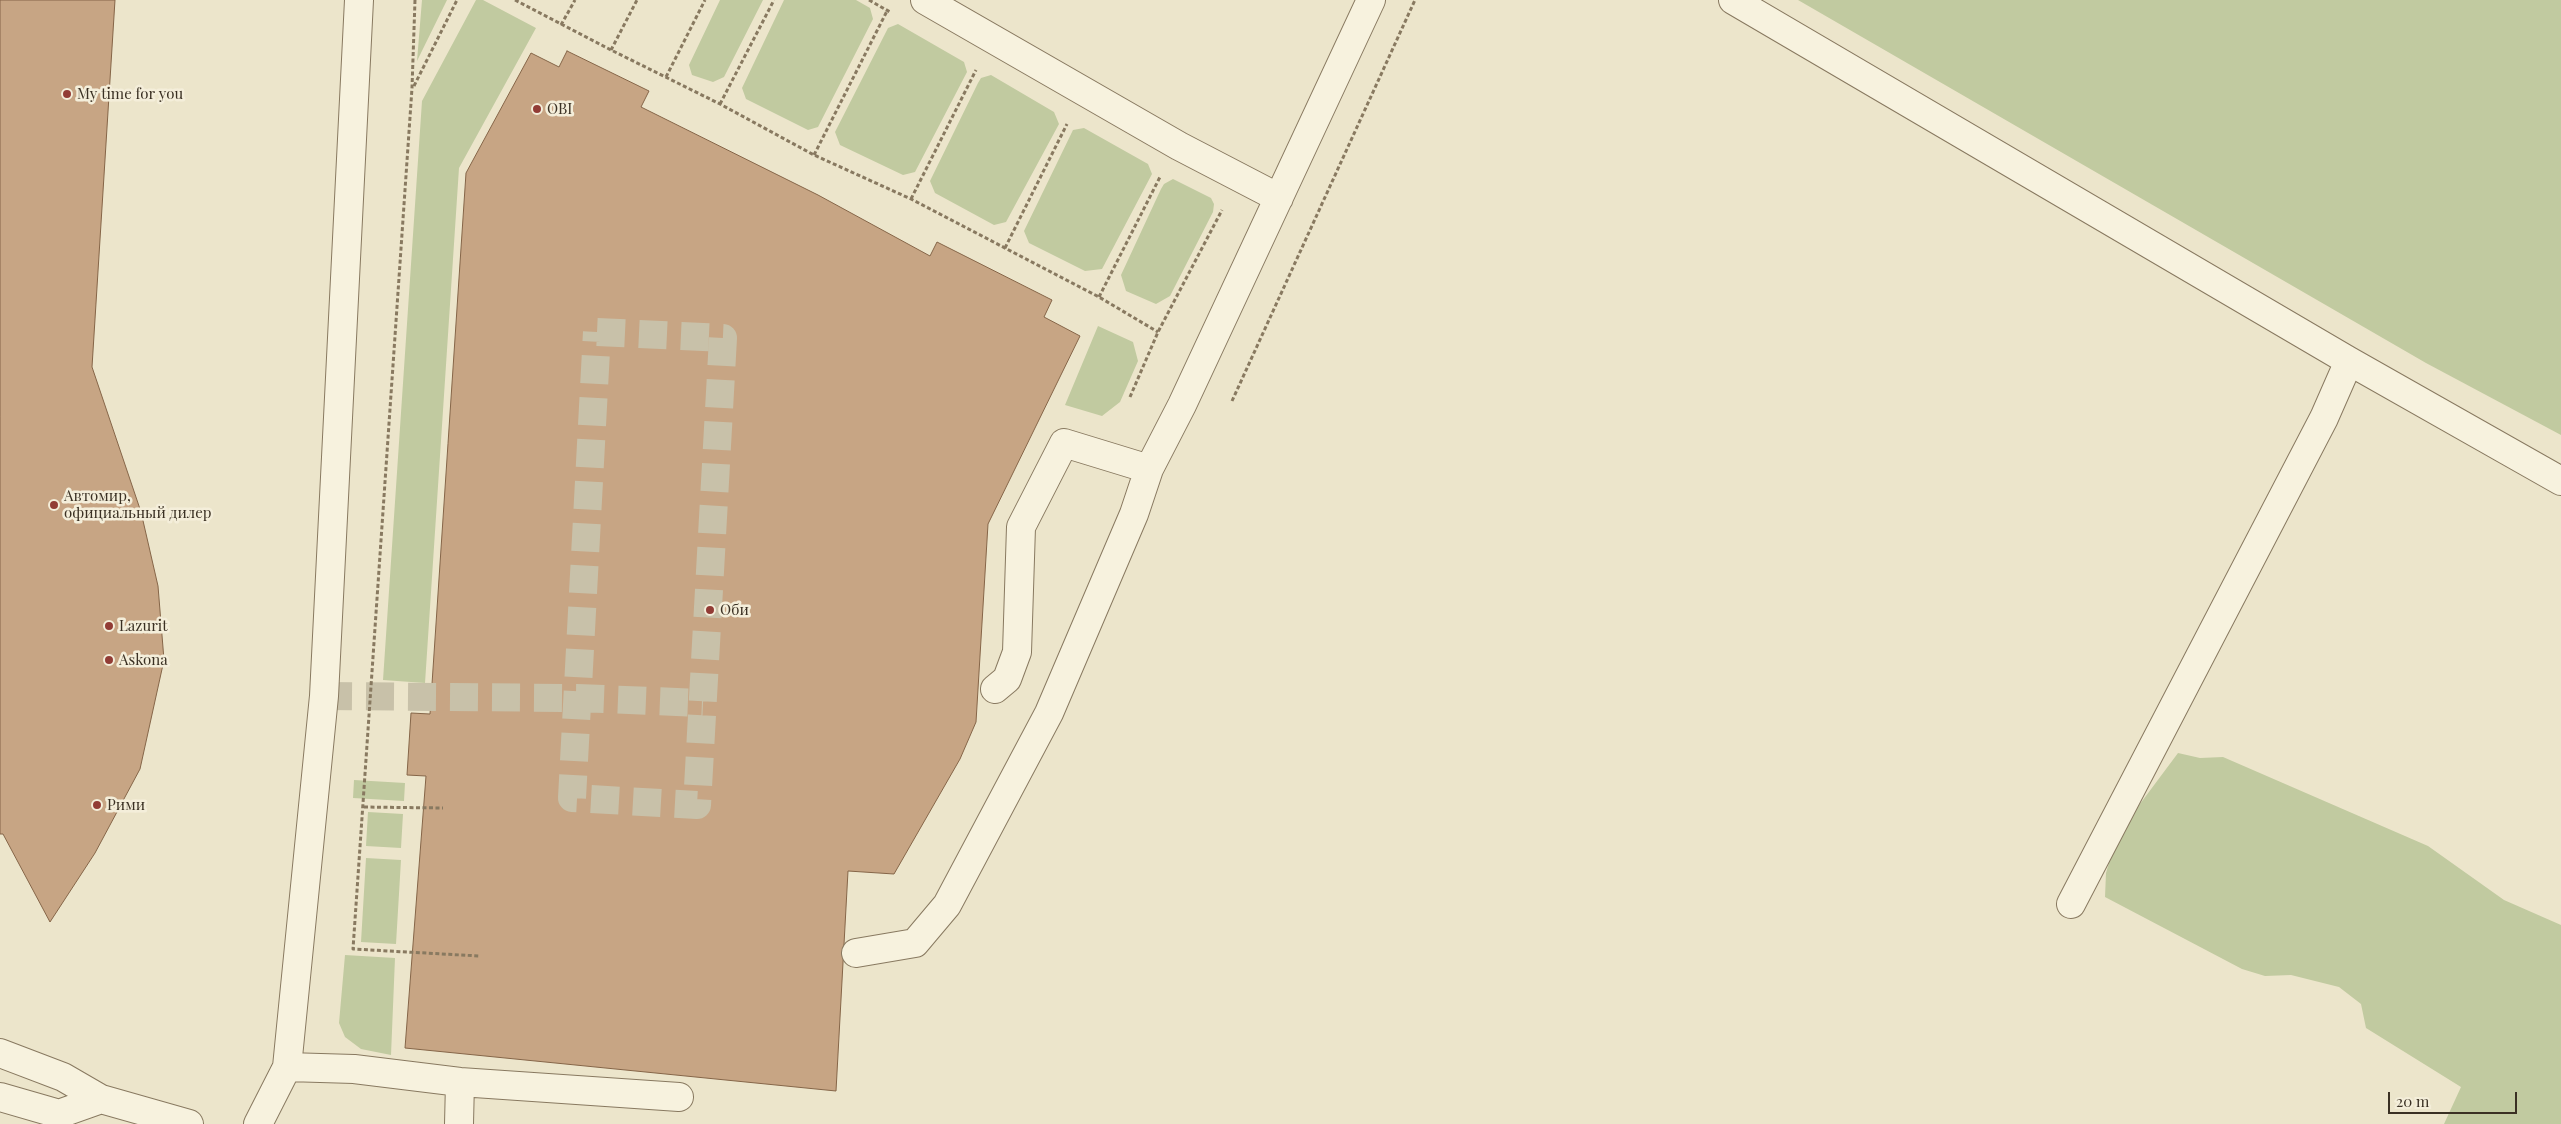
<!DOCTYPE html>
<html>
<head>
<meta charset="utf-8">
<style>
  body { margin:0 }
  #map { position:relative; width:2561px; height:1124px; overflow:hidden; background:#ece5cb; font-family:"Playfair Display",serif }
  canvas { display:block }
  .scale { position:absolute; left:2388px; top:1092px; width:129px; height:22px; box-sizing:border-box; border:2px solid #3a3023; border-top:0; padding-left:6px; font-size:15px; line-height:18px; white-space:nowrap; color:#3a3023; -webkit-text-stroke:4px #f4eeda; paint-order:stroke }
</style>
</head>
<body>
<div id="map">
<canvas width="2561" height="1124"></canvas>
<div class="scale">20 m</div>
</div>
<script>
const ctx = document.querySelector('canvas').getContext('2d');
ctx.lineJoin = 'round';
function paint(path, color) { ctx.fillStyle = color; ctx.fill(path, 'evenodd'); }
const poly = rows => new Path2D(rows.map(r => 'M' + r).join(''));
function trace(path, color, width, dash) { ctx.strokeStyle = color; ctx.lineWidth = width; ctx.lineCap = dash ? 'butt' : 'round'; ctx.setLineDash(dash || []); ctx.stroke(path); }
function write(font, color, halo, rows, align = 'center') {
  ctx.font = font + ' "Playfair Display",serif'; ctx.lineWidth = 5; ctx.setLineDash([]); ctx.textBaseline = 'middle'; ctx.strokeStyle = halo; ctx.fillStyle = color; for (const [text, x, y, turn = 0] of rows) {
    ctx.save(); ctx.translate(x, y); ctx.rotate((+turn || 0) * Math.PI / 180); ctx.textAlign = isNaN(turn) ? turn : align; if (halo) ctx.strokeText(text, 0, 0); ctx.fillText(text, 0, 0); ctx.restore();
  }
}
paint(poly([
  [422,0,447,0,417,61],
  [476,0,483,0,536,28,459,168,425,683,383,680,422,101],
  [720,0,763,0,724,77,713,82,692,75,689,65],
  [784,0,856,0,870,8,873,19,818,127,808,130,746,99,742,88],
  [1798,0,2561,0,2561,435,2426,363],
  [898,24,964,62,967,72,915,172,903,175,840,145,835,132,886,32,888,28],
  [991,75,1054,112,1059,124,1006,222,994,225,935,193,930,181,978,83,981,78],
  [1084,128,1148,164,1152,174,1102,269,1085,271,1029,243,1024,231,1073,130],
  [1173,179,1211,198,1214,204,1213,212,1170,296,1156,304,1126,291,1121,275,1161,189,1164,184],
  [1098,326,1133,342,1138,361,1120,402,1102,416,1065,405],
  [2178,753,2200,758,2223,757,2428,846,2504,900,2561,925,2561,1124,2444,1124,2461,1087,2366,1028,2361,1004,2339,987,2291,975,2265,976,2242,969,2105,897,2106,873,2114,846,2125,824],
  [354,780,405,783,404,801,353,798],
  [368,812,403,814,401,848,366,846],
  [366,858,401,860,396,944,361,942],
  [345,955,395,958,391,1055,361,1049,345,1037,339,1023]
]), '#c1caa0');
const building = poly([
  [0,0,115,0,92,367,141,512,158,586,164,660,140,769,95,853,50,922,3,834,0,834,0,0],
  [567,51,649,91,641,107,818,195,930,256,937,242,1052,300,1044,317,1080,336,988,524,976,722,960,759,894,874,848,871,836,1091,405,1048,426,776,407,775,411,713,430,714,466,173,531,53,559,67,567,51]
]);
paint(building, '#c7a584');
trace(building, '#856548', 1);
trace(poly([
  [597,332,723,338,697,805,572,798,597,332],
  [324,696,577,698,703,703]
]), '#c8c1a9', 28, [28, 14]);
const minor = poly([
  [925,0,1179,146,1279,198],
  [1733,0,2349,361,2561,481],
  [995,689,1007,679,1017,652,1021,527,1064,443,1149,469,1182,405,1371,0],
  [2071,904,2324,418,2349,361],
  [856,953,915,943,947,905,1049,713,1134,514,1149,469],
  [0,1053,63,1077,101,1099],
  [287,1067,354,1069,460,1082,679,1097],
  [0,1097,59,1114,101,1099,189,1124],
  [258,1124,287,1067,324,696,359,0],
  [459,1124,460,1082]
]);
trace(minor, '#887960', 30);
trace(poly([
  [415,0,412,88,353,949,479,956],
  [515,0,611,50,720,104,814,155,911,199,1099,297,1158,332],
  [869,0,890,12],
  [561,25,575,0],
  [611,50,637,0],
  [666,77,705,0],
  [414,86,457,0],
  [720,104,774,0],
  [814,155,887,11],
  [911,199,976,70],
  [1005,248,1067,124],
  [1099,297,1160,177],
  [1130,397,1158,332,1222,210],
  [1232,401,1415,0],
  [364,807,443,808]
]), '#887960', 3, [4, 2.5]);
trace(minor, '#f7f2de', 28);
for (const [x, y, r, color] of [
  [67,94,5,"#923c35"],
  [537,109,5,"#923c35"],
  [54,505,5,"#923c35"],
  [710,610,5,"#923c35"],
  [109,626,5,"#923c35"],
  [109,660,5,"#923c35"],
  [97,805,5,"#923c35"]
]) { const dot = new Path2D(); dot.arc(x, y, r, 0, 2 * Math.PI); ctx.fillStyle = color; ctx.fill(dot); trace(dot, '#f4eeda', 2); }
write('15px', '#3a3023', '#f4eeda', [
  ["My time for you",77,94],
  ["OBI",547,109],
  ["Автомир,",64,496],
  ["официальный дилер",64,513],
  ["Оби",720,610],
  ["Lazurit",119,626],
  ["Askona",119,660],
  ["Рими",107,805]
], 'left');
</script>
</body>
</html>
